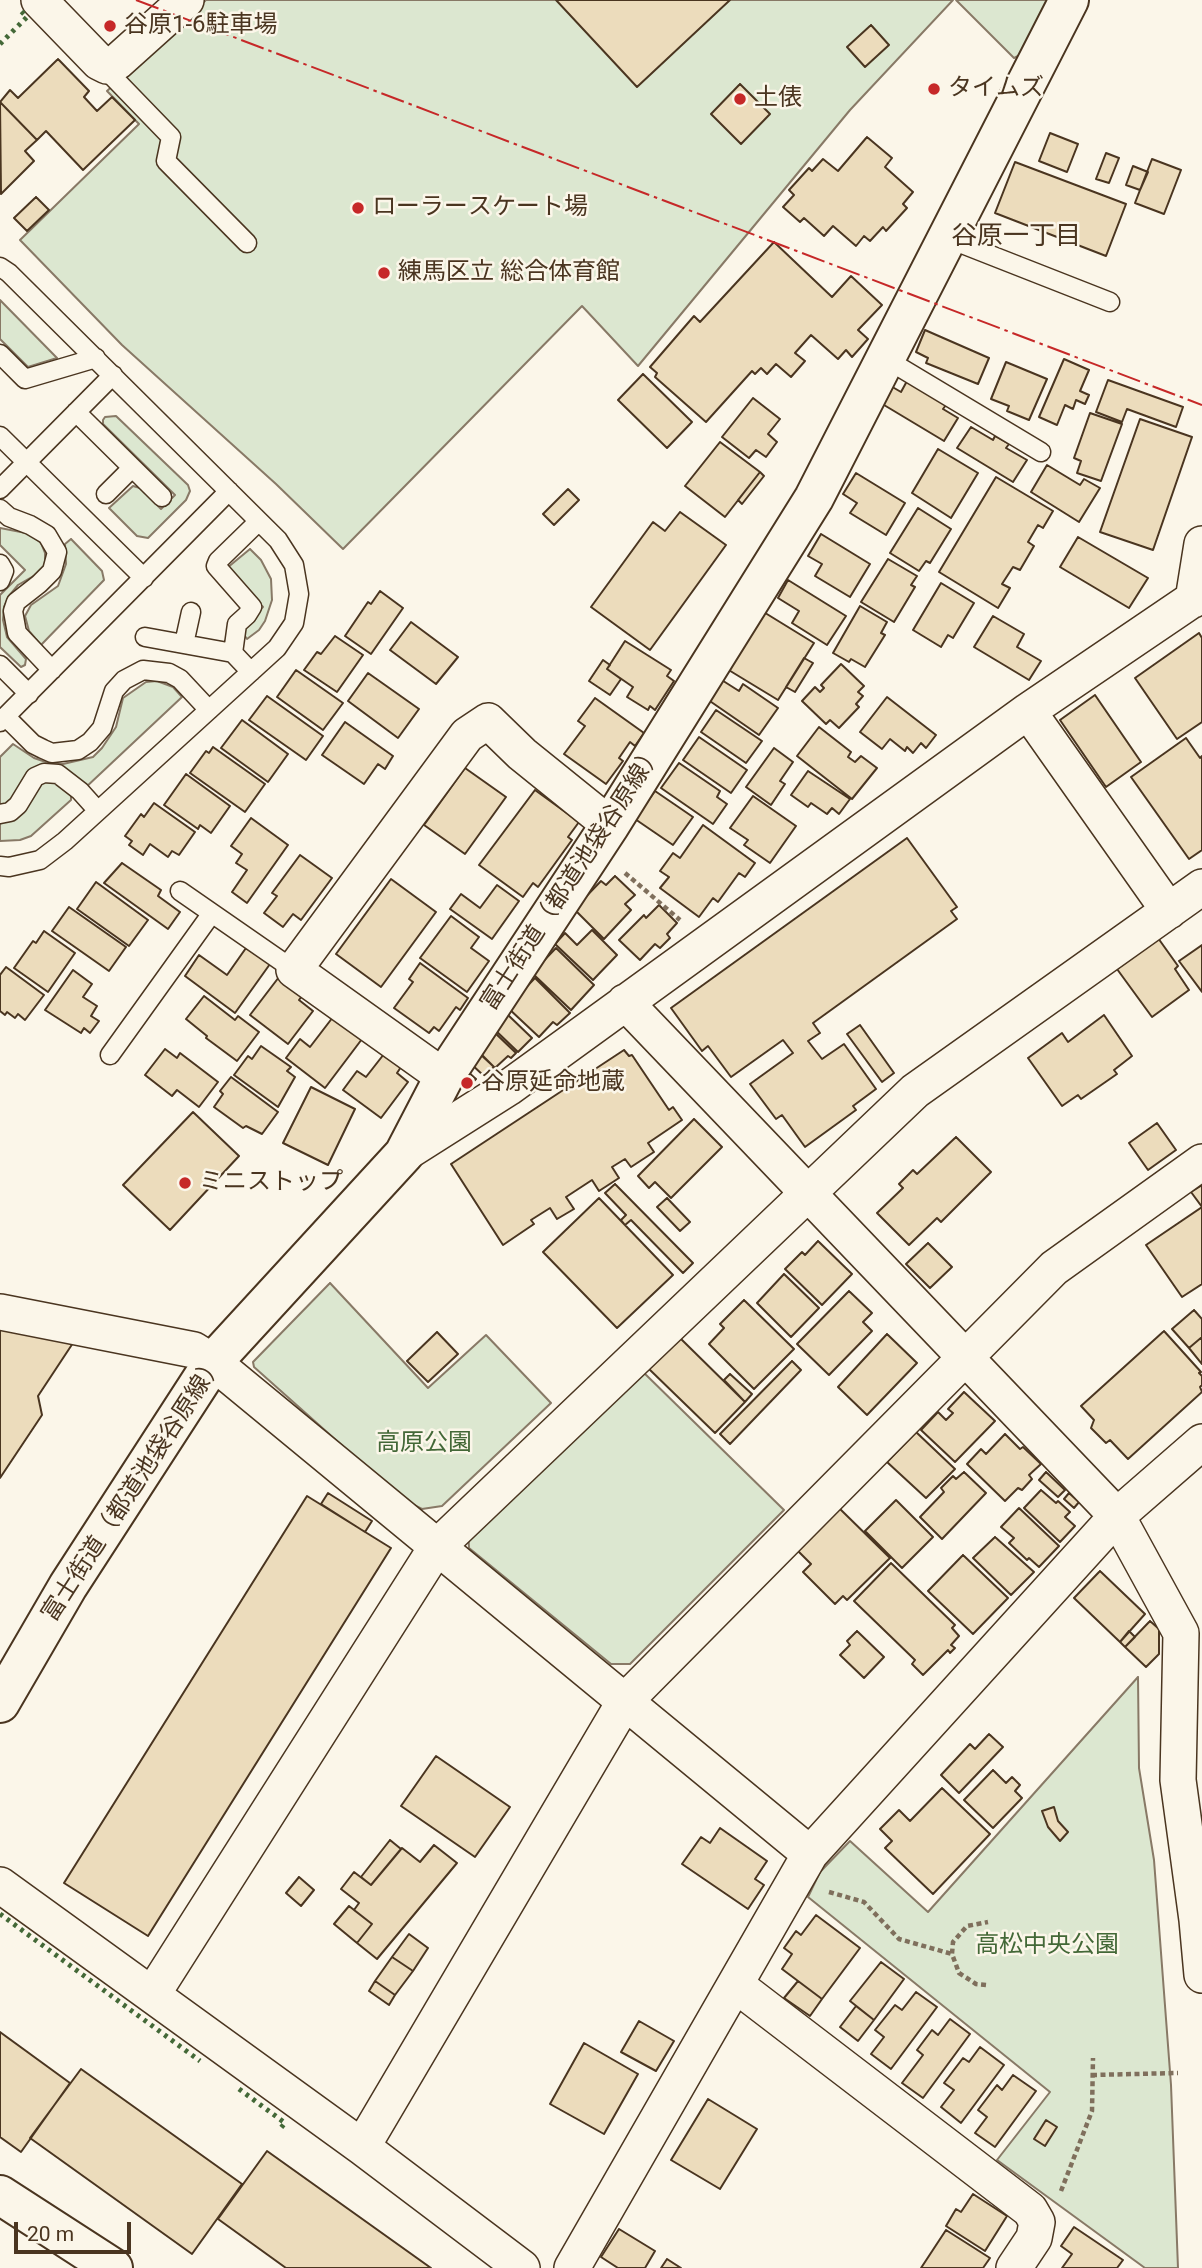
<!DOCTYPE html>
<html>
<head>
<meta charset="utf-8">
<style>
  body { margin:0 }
  #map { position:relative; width:1202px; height:2268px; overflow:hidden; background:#fbf6e9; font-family:Roboto,sans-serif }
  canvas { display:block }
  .scale { position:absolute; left:14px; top:2222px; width:117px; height:32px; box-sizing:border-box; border:4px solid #4a3520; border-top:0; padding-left:9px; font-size:21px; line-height:24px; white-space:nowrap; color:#4a3520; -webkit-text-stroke:5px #fbf6e9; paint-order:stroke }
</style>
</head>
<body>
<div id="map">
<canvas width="1202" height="2268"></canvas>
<div class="scale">20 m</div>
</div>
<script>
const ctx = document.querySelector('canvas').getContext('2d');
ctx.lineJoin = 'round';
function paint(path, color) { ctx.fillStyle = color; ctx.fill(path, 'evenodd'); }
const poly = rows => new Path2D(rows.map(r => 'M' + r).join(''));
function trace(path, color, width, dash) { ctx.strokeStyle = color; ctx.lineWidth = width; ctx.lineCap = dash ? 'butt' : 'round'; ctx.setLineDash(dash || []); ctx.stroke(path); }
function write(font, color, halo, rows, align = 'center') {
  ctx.font = font + ' Roboto,"Noto Sans JP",sans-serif'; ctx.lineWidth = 5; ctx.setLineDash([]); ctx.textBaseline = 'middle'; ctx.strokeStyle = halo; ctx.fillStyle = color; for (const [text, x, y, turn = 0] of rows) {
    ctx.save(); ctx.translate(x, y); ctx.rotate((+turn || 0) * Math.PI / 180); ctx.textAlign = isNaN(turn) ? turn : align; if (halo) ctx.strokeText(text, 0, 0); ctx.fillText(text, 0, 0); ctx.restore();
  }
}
const green = poly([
  [206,0,953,0,850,110,638,366,582,306,343,549,276,484,122,345,20,240,139,124,107,91,206,0],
  [956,0,1049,0,1022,54,1014,58,956,0],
  [0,300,57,358,28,367,0,339,0,300],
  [116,416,188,485,190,491,186,500,148,538,137,536,109,508,133,486,140,488,161,509,175,495,103,424,103,420,105,417,116,416],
  [0,528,31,534,41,543,45,553,45,564,42,569,37,574,18,585,9,596,4,607,3,620,7,637,26,659,25,665,21,667,0,647,0,595,25,570,0,545,0,528],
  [71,539,102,571,104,580,41,645,29,631,25,616,31,605,58,586,66,564,65,544,71,539],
  [250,549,261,560,271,579,272,600,265,621,259,630,247,639,240,629,263,607,227,568,250,549],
  [157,681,173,687,182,697,84,789,29,773,22,781,19,791,9,804,0,807,0,757,13,744,34,758,46,762,63,764,93,757,102,748,116,727,123,698,146,682,157,681],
  [56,779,71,794,71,800,31,836,20,840,0,841,0,821,44,780,56,779],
  [330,1283,428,1388,486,1335,551,1403,442,1506,422,1509,402,1499,254,1367,253,1362,330,1283],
  [639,1368,784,1510,630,1664,611,1664,469,1548,468,1530,639,1368],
  [1138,1677,1139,1768,1154,1860,1171,2085,1178,2268,1145,2268,997,2160,1050,2092,808,1897,820,1872,850,1841,928,1912,1138,1677]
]);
paint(green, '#dce7d0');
trace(green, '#887966', 2);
const building = poly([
  [556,0,730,0,637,87,556,0],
  [871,25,889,45,865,67,847,47,871,25],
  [58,59,89,91,84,97,97,111,112,97,135,120,83,170,46,131,37,140,0,102,10,90,18,98,58,59],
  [740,84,770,114,741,144,711,114,740,84],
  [0,102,37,140,25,151,34,161,1,194,0,102],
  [1050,133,1078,144,1067,172,1039,161,1050,133],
  [867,137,892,158,885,167,913,192,903,204,907,208,886,231,883,227,870,241,864,236,856,246,833,226,824,236,804,218,800,222,783,207,794,195,789,190,809,168,812,171,823,159,838,171,867,137],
  [1106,153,1119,158,1109,183,1096,179,1106,153],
  [1152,159,1181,170,1164,214,1135,203,1152,159],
  [1015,162,1126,204,1106,256,995,213,1015,162],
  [1133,166,1148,172,1140,190,1126,185,1133,166],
  [36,197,49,210,27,231,14,218,36,197],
  [774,242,832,297,851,276,882,305,858,330,868,339,852,357,846,350,838,359,811,335,795,353,805,361,791,377,776,364,767,374,761,368,755,374,752,371,706,422,655,377,657,373,650,367,694,316,700,322,774,242],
  [925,330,989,358,978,384,926,363,928,358,916,352,925,330],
  [1064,359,1089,370,1080,391,1089,395,1085,404,1076,400,1073,409,1065,405,1057,425,1039,417,1064,359],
  [1006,362,1047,379,1029,420,1007,411,1009,406,991,399,1006,362],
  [643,374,692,422,667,448,618,400,643,374],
  [1108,380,1183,407,1176,427,1127,409,1122,422,1096,412,1108,380],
  [907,381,946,405,943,409,958,418,944,441,879,402,889,385,901,392,907,381],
  [753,398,780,419,768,434,777,442,766,457,756,450,749,458,722,437,753,398],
  [1090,413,1122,424,1101,481,1077,473,1081,461,1074,458,1090,413],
  [1140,419,1192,437,1153,550,1100,532,1140,419],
  [971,427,993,440,995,436,1009,444,1006,448,1027,460,1013,482,957,448,971,427],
  [720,442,760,472,725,517,685,486,720,442],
  [938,449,978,473,951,518,912,493,938,449],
  [1047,465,1080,485,1084,479,1100,488,1079,522,1031,492,1047,465],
  [760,472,764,476,742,504,738,500,760,472],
  [856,473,905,503,886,535,850,513,857,503,843,494,856,473],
  [996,477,1053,511,1043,528,1038,525,1028,542,1034,546,1020,570,1013,567,1002,584,1010,588,998,608,939,572,996,477],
  [568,489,579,500,554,525,543,514,568,489],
  [918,508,951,529,930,563,926,561,919,571,890,553,918,508],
  [680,512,726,545,650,650,591,607,653,522,665,531,680,512],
  [821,534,870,564,850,597,815,576,822,564,808,556,821,534],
  [1078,537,1148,578,1129,608,1060,567,1078,537],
  [888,559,917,576,911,585,915,587,894,622,861,602,888,559],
  [788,580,846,616,827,645,792,623,799,611,778,598,788,580],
  [941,583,974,603,953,638,948,635,941,647,913,630,941,583],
  [380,591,403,608,371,654,345,636,368,602,371,604,380,591],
  [860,606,887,622,881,633,885,635,865,667,851,659,849,662,833,653,860,606],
  [762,611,814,643,778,700,727,669,762,611],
  [993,616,1024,634,1017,647,1041,661,1029,680,974,647,993,616],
  [411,622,458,657,436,684,390,650,411,622],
  [1199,633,1202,638,1202,722,1177,739,1135,678,1199,633],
  [335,636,363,655,337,692,304,670,317,652,321,654,335,636],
  [625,641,671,670,667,676,674,681,655,710,650,706,648,710,627,697,633,687,607,669,625,641],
  [804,658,813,663,795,692,786,687,804,658],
  [603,660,610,665,607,669,621,679,610,695,589,681,603,660],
  [841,664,864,686,858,692,863,696,856,704,859,707,839,728,830,720,826,724,802,701,815,687,820,692,824,688,821,685,841,664],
  [296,670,343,703,323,730,277,697,296,670],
  [368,673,419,709,398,738,348,701,368,673],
  [717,677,739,691,743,684,778,708,759,735,704,697,717,677],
  [1095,695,1141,762,1106,787,1060,720,1095,695],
  [267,696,323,736,306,760,249,720,267,696],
  [887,697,936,735,926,748,921,743,913,753,907,747,905,751,890,739,882,749,860,732,887,697],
  [595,698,644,733,635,746,630,742,619,758,623,761,606,784,564,754,585,726,578,721,595,698],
  [716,710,762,741,746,763,701,732,716,710],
  [242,720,288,754,268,782,221,748,242,720],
  [345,722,393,756,385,769,378,764,364,784,322,755,345,722],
  [819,727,851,752,848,757,855,762,861,756,877,768,852,799,797,756,819,727],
  [699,737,747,770,731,793,683,760,699,737],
  [1186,738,1200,758,1202,756,1202,850,1189,859,1131,777,1186,738],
  [213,747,265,784,245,812,190,773,206,751,209,753,213,747],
  [774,748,793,762,780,781,785,784,771,805,746,787,774,748],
  [679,763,720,791,717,797,727,804,713,824,661,788,679,763],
  [465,768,506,797,465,854,424,825,465,768],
  [808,771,850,799,839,814,832,808,827,814,811,803,808,807,791,795,808,771],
  [186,774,230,806,211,833,200,825,198,829,164,805,186,774],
  [535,790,579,822,568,837,572,840,538,887,533,883,523,897,479,865,535,790],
  [655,791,693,817,673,845,635,819,655,791],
  [753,796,796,826,770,863,744,845,748,840,730,828,753,796],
  [154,803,195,832,179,855,172,851,168,857,150,844,143,855,129,845,132,841,125,836,141,814,144,817,154,803],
  [251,818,288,845,247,903,232,892,247,870,236,863,242,854,231,846,251,818],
  [703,825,755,863,745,877,739,873,718,902,713,898,699,917,660,888,669,877,660,871,673,853,680,858,703,825],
  [907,838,957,907,951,911,957,919,813,1023,820,1033,808,1041,822,1059,844,1044,876,1089,853,1106,856,1110,805,1147,782,1115,776,1119,750,1084,793,1053,783,1040,731,1077,708,1046,702,1051,671,1008,907,838],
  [300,855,332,878,301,920,293,914,283,927,264,913,277,896,272,893,300,855],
  [122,863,161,890,158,896,180,912,168,929,104,883,122,863],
  [615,876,635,895,625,904,631,910,604,939,574,909,601,881,606,885,615,876],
  [391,879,436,912,381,987,336,954,391,879],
  [96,882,148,920,129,946,77,909,96,882],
  [497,885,519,901,492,939,450,909,461,894,480,908,497,885],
  [659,905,677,923,667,934,670,938,660,948,655,944,640,960,619,940,644,915,646,918,659,905],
  [69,907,126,947,109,971,52,931,69,907],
  [451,916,479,937,471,948,489,961,467,992,420,958,451,916],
  [592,930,617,955,593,980,555,944,565,933,577,945,592,930],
  [44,931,75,953,48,992,14,968,33,941,36,943,44,931],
  [1158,938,1178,966,1175,969,1189,990,1152,1017,1117,969,1158,938],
  [1202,945,1202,992,1179,961,1202,945],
  [246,948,270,964,235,1013,185,976,199,955,227,975,246,948],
  [556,948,594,985,571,1010,532,973,556,948],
  [420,963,468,998,460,1010,456,1007,439,1031,434,1027,429,1033,394,1008,413,982,409,979,420,963],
  [6,967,44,995,25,1020,18,1014,15,1018,7,1012,5,1015,0,1011,0,975,6,967],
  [73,970,92,984,83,997,97,1006,91,1016,99,1021,90,1033,84,1028,81,1033,45,1010,73,970],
  [279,977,302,996,299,1000,313,1011,288,1044,250,1015,279,977],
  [535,978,570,1013,557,1025,553,1022,539,1037,507,1007,535,978],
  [204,996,235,1020,238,1016,259,1032,237,1061,206,1038,207,1036,186,1019,204,996],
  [507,1014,532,1038,518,1052,493,1028,507,1014],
  [1104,1015,1132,1056,1114,1070,1117,1074,1081,1099,1078,1095,1062,1106,1028,1058,1062,1033,1068,1042,1104,1015],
  [333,1017,362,1039,325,1088,286,1058,300,1039,310,1047,333,1017],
  [860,1025,894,1073,882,1082,847,1034,860,1025],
  [494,1032,516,1053,511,1058,508,1056,495,1068,477,1050,494,1032],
  [261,1046,291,1067,287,1071,295,1077,278,1107,234,1075,248,1056,252,1059,261,1046],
  [165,1049,177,1058,180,1053,218,1082,199,1107,177,1090,172,1096,145,1075,165,1049],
  [624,1050,629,1056,632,1055,669,1110,673,1107,682,1120,648,1143,654,1152,631,1167,625,1159,612,1167,619,1178,599,1191,592,1180,566,1197,574,1209,557,1219,550,1208,531,1220,534,1224,503,1245,451,1164,624,1050],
  [479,1053,494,1067,484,1076,469,1062,479,1053],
  [384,1054,401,1067,397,1073,408,1082,381,1118,343,1090,357,1071,366,1077,384,1054],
  [467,1071,476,1079,468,1087,460,1079,467,1071],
  [231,1077,278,1112,262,1134,246,1126,243,1128,214,1107,223,1094,220,1091,231,1077],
  [311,1087,355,1109,328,1165,283,1143,311,1087],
  [193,1112,239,1156,170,1230,123,1185,193,1112],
  [694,1119,722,1147,671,1198,655,1182,649,1188,638,1176,694,1119],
  [1157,1123,1176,1150,1148,1170,1129,1143,1157,1123],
  [956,1137,991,1172,941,1222,937,1218,909,1245,877,1213,903,1188,899,1184,913,1170,917,1174,956,1137],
  [615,1184,693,1263,683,1273,631,1220,625,1225,621,1220,626,1215,605,1193,615,1184],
  [1202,1185,1202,1207,1191,1192,1202,1185],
  [599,1198,673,1275,617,1328,543,1252,599,1198],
  [667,1198,690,1222,680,1231,657,1207,667,1198],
  [1202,1207,1202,1284,1182,1297,1146,1245,1202,1207],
  [818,1241,852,1274,822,1305,785,1269,802,1252,805,1255,818,1241],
  [928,1243,952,1267,930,1288,906,1264,928,1243],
  [784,1274,819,1308,791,1337,757,1303,784,1274],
  [849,1291,872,1313,863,1322,872,1331,829,1375,797,1344,849,1291],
  [744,1300,794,1349,754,1389,709,1344,724,1328,720,1324,744,1300],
  [1194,1310,1202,1319,1202,1337,1189,1348,1172,1329,1194,1310],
  [0,1323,73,1343,38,1396,42,1415,0,1478,0,1323],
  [1164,1331,1201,1372,1199,1373,1202,1376,1202,1385,1200,1387,1202,1392,1128,1459,1110,1440,1106,1443,1091,1428,1094,1420,1081,1406,1164,1331],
  [437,1332,458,1354,428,1382,407,1361,437,1332],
  [887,1334,917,1363,867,1415,838,1387,887,1334],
  [679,1337,745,1402,715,1433,648,1368,679,1337],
  [1202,1337,1202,1364,1189,1348,1202,1337],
  [792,1361,801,1370,730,1444,720,1434,792,1361],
  [730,1374,752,1394,745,1402,724,1380,730,1374],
  [964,1392,995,1421,955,1462,921,1430,938,1412,946,1420,953,1413,948,1409,964,1392],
  [916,1432,955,1469,926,1498,887,1462,916,1432],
  [1005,1434,1020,1449,1023,1447,1041,1464,1029,1475,1032,1479,1022,1490,1018,1488,1005,1501,967,1464,981,1449,986,1454,1005,1434],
  [964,1472,986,1493,942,1539,920,1517,944,1492,941,1488,953,1476,956,1479,964,1472],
  [1046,1472,1065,1490,1058,1497,1039,1480,1046,1472],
  [1041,1490,1056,1503,1058,1501,1070,1512,1065,1517,1075,1526,1060,1542,1024,1508,1041,1490],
  [328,1493,372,1521,365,1532,321,1504,328,1493],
  [1069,1493,1079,1502,1074,1508,1064,1499,1069,1493],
  [307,1496,391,1548,148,1936,64,1883,307,1496],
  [896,1500,933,1537,902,1568,865,1531,896,1500],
  [838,1507,890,1558,847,1600,843,1596,835,1604,803,1572,811,1564,795,1548,838,1507],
  [1019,1508,1059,1546,1039,1567,1029,1558,1027,1560,1009,1543,1014,1538,1001,1527,1019,1508],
  [995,1537,1034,1572,1011,1595,973,1558,995,1537],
  [963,1555,1008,1598,973,1634,928,1591,963,1555],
  [891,1563,955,1625,952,1628,959,1636,951,1645,955,1648,950,1653,948,1650,923,1675,912,1664,915,1660,854,1601,891,1563],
  [1100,1571,1145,1614,1120,1642,1074,1598,1100,1571],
  [1150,1621,1159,1629,1159,1654,1146,1667,1125,1647,1150,1621],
  [857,1631,884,1657,864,1678,840,1655,850,1645,847,1641,857,1631],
  [1129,1631,1135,1637,1125,1647,1120,1642,1129,1631],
  [989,1734,1003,1747,959,1793,941,1775,970,1744,975,1749,989,1734],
  [436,1756,510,1807,475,1857,401,1806,436,1756],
  [993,1770,1006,1783,1012,1777,1020,1785,1015,1791,1022,1798,993,1828,964,1800,993,1770],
  [942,1788,990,1834,933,1894,885,1848,892,1841,880,1829,899,1810,910,1821,942,1788],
  [1054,1807,1058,1821,1068,1832,1060,1841,1048,1827,1042,1811,1054,1807],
  [720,1828,767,1861,755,1879,764,1885,748,1909,682,1864,701,1837,710,1843,720,1828],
  [390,1840,401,1849,371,1885,361,1877,390,1840],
  [434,1845,457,1863,377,1959,357,1943,372,1924,354,1910,359,1903,341,1889,354,1872,371,1885,402,1848,420,1862,434,1845],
  [299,1877,314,1890,301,1906,286,1893,299,1877],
  [349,1906,372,1924,357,1943,334,1924,349,1906],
  [816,1915,860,1948,822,1999,782,1969,792,1954,784,1948,796,1931,801,1935,816,1915],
  [409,1934,428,1948,413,1971,392,1957,409,1934],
  [392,1957,413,1971,395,1995,375,1981,392,1957],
  [881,1962,904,1979,874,2020,850,2001,881,1962],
  [375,1981,395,1995,389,2005,369,1991,375,1981],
  [798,1981,822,1999,810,2016,784,1998,798,1981],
  [916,1992,937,2007,891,2069,871,2054,884,2037,875,2030,895,2005,902,2010,916,1992],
  [856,2006,874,2020,858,2041,840,2027,856,2006],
  [950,2019,970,2034,923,2098,902,2083,923,2055,917,2050,932,2030,938,2035,950,2019],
  [639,2021,674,2041,656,2071,621,2052,639,2021],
  [0,2032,70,2083,21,2152,0,2137,0,2032],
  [584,2043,638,2074,604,2134,550,2104,584,2043],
  [980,2047,1004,2065,961,2123,941,2107,954,2090,944,2083,963,2058,969,2062,980,2047],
  [81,2069,242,2184,192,2254,30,2138,81,2069],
  [1013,2075,1036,2091,995,2147,975,2133,987,2117,978,2110,997,2085,1002,2090,1013,2075],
  [708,2099,757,2129,720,2189,671,2160,708,2099],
  [1046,2120,1057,2127,1045,2146,1034,2139,1046,2120],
  [267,2151,431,2268,286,2268,218,2219,267,2151],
  [973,2194,1007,2216,985,2251,946,2226,956,2209,961,2212,973,2194],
  [1074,2227,1123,2260,1117,2268,1062,2268,1072,2254,1061,2246,1074,2227],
  [619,2229,655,2251,645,2268,618,2268,601,2257,619,2229],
  [946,2230,990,2258,983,2268,921,2268,946,2230],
  [667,2259,681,2268,661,2268,667,2259]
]);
paint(building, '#ecdcbc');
trace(building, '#4a3520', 2);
const lane = poly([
  [107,66,110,74,171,137,166,161,247,243],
  [947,238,1110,302],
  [0,267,9,273,278,540,294,565,299,594,294,623,277,648,65,841,40,860,9,867,0,866],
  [0,354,25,379,96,358],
  [886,359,1041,452],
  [76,412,162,497],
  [0,436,144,578],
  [0,489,113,375],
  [106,494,132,468],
  [0,509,9,517,30,525,47,535,57,552,52,571,39,584,16,602,13,611,17,633,52,670],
  [0,564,4,571,0,581],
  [145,637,233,653],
  [184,644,191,612],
  [0,665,29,694],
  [251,672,233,653,237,624,247,615,252,607,216,566,218,561,259,521],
  [6,717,33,744,43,749,52,753,78,750,90,742,102,728,114,691,124,680,143,670,169,673,180,679,209,710],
  [0,722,229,491],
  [0,814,10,812,18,805,35,777,44,773,58,774,80,791,98,811],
  [180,891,294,970],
  [110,1055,212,913]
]);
const street = poly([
  [39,0,99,62,107,66,117,62,186,0],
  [1193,600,1202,544],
  [1028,711,1169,911],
  [625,1002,1117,1516,1181,1633,1178,1780,1197,1920,1202,1975],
  [444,1077,294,970,467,735,488,721,522,754,610,825],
  [404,1154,508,1088,1028,711,1202,593],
  [0,1312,194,1350,213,1362,810,1854],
  [0,1885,362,2147,522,2268],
  [736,1985,1030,2210,1037,2222,1034,2238,1014,2268],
  [152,1995,436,1548,915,1091,1202,887],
  [362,2147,625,1701,1054,1268,1202,1162],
  [572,2268,810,1854,1117,1516,1202,1442]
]);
const secondary = poly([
  [0,1703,68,1586,213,1362,404,1154,444,1077,610,825,814,498,1069,0],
  [0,2195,113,2268]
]);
trace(lane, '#4a3520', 21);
trace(street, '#4a3520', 38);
trace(secondary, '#4a3520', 42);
trace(poly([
  [625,873,680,920],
  [829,1892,864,1902,899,1939,952,1954],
  [986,1985,976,1984,959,1973,952,1954,953,1942,967,1926,988,1922],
  [1092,2075,1178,2073],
  [1061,2191,1092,2111,1093,2058]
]), '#7f6f5c', 4.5, [5, 3.5]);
trace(lane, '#fbf6e9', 18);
trace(street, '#fbf6e9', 35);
trace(secondary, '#fbf6e9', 38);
trace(poly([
  [0,44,27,17,20,10],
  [0,1914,200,2061],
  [239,2089,285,2123,280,2129]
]), '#436837', 5, [3.5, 5]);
trace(poly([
  [136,0,1202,405]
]), '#c62828', 2, [24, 5, 3.5, 5]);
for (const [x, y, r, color] of [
  [110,26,7,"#c62828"],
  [934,89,7,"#c62828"],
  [740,99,7,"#c62828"],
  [358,208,7,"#c62828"],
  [384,273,7,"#c62828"],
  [467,1083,7,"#c62828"],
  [185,1183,7,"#c62828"]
]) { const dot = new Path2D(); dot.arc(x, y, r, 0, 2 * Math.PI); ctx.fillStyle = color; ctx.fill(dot); trace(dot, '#fbf6e9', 2.5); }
write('24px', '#4a3520', '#fbf6e9', [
  ["谷原1-6駐車場",124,26],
  ["タイムズ",948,89],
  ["土俵",754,99],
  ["ローラースケート場",372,208],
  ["練馬区立 総合体育館",398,273],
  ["谷原延命地蔵",481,1083],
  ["ミニストップ",199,1183]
], 'left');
write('24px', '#4a3520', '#fbf6e9', [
  ["富士街道（都道池袋谷原線）",573,878,-57],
  ["富士街道（都道池袋谷原線）",134,1489,-57]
]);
write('24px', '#436837', '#fbf6e9', [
  ["高原公園",424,1444],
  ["高松中央公園",1047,1946]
]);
write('26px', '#4a3520', '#fbf6e9', [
  ["谷原一丁目",1016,237]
]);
</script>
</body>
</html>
